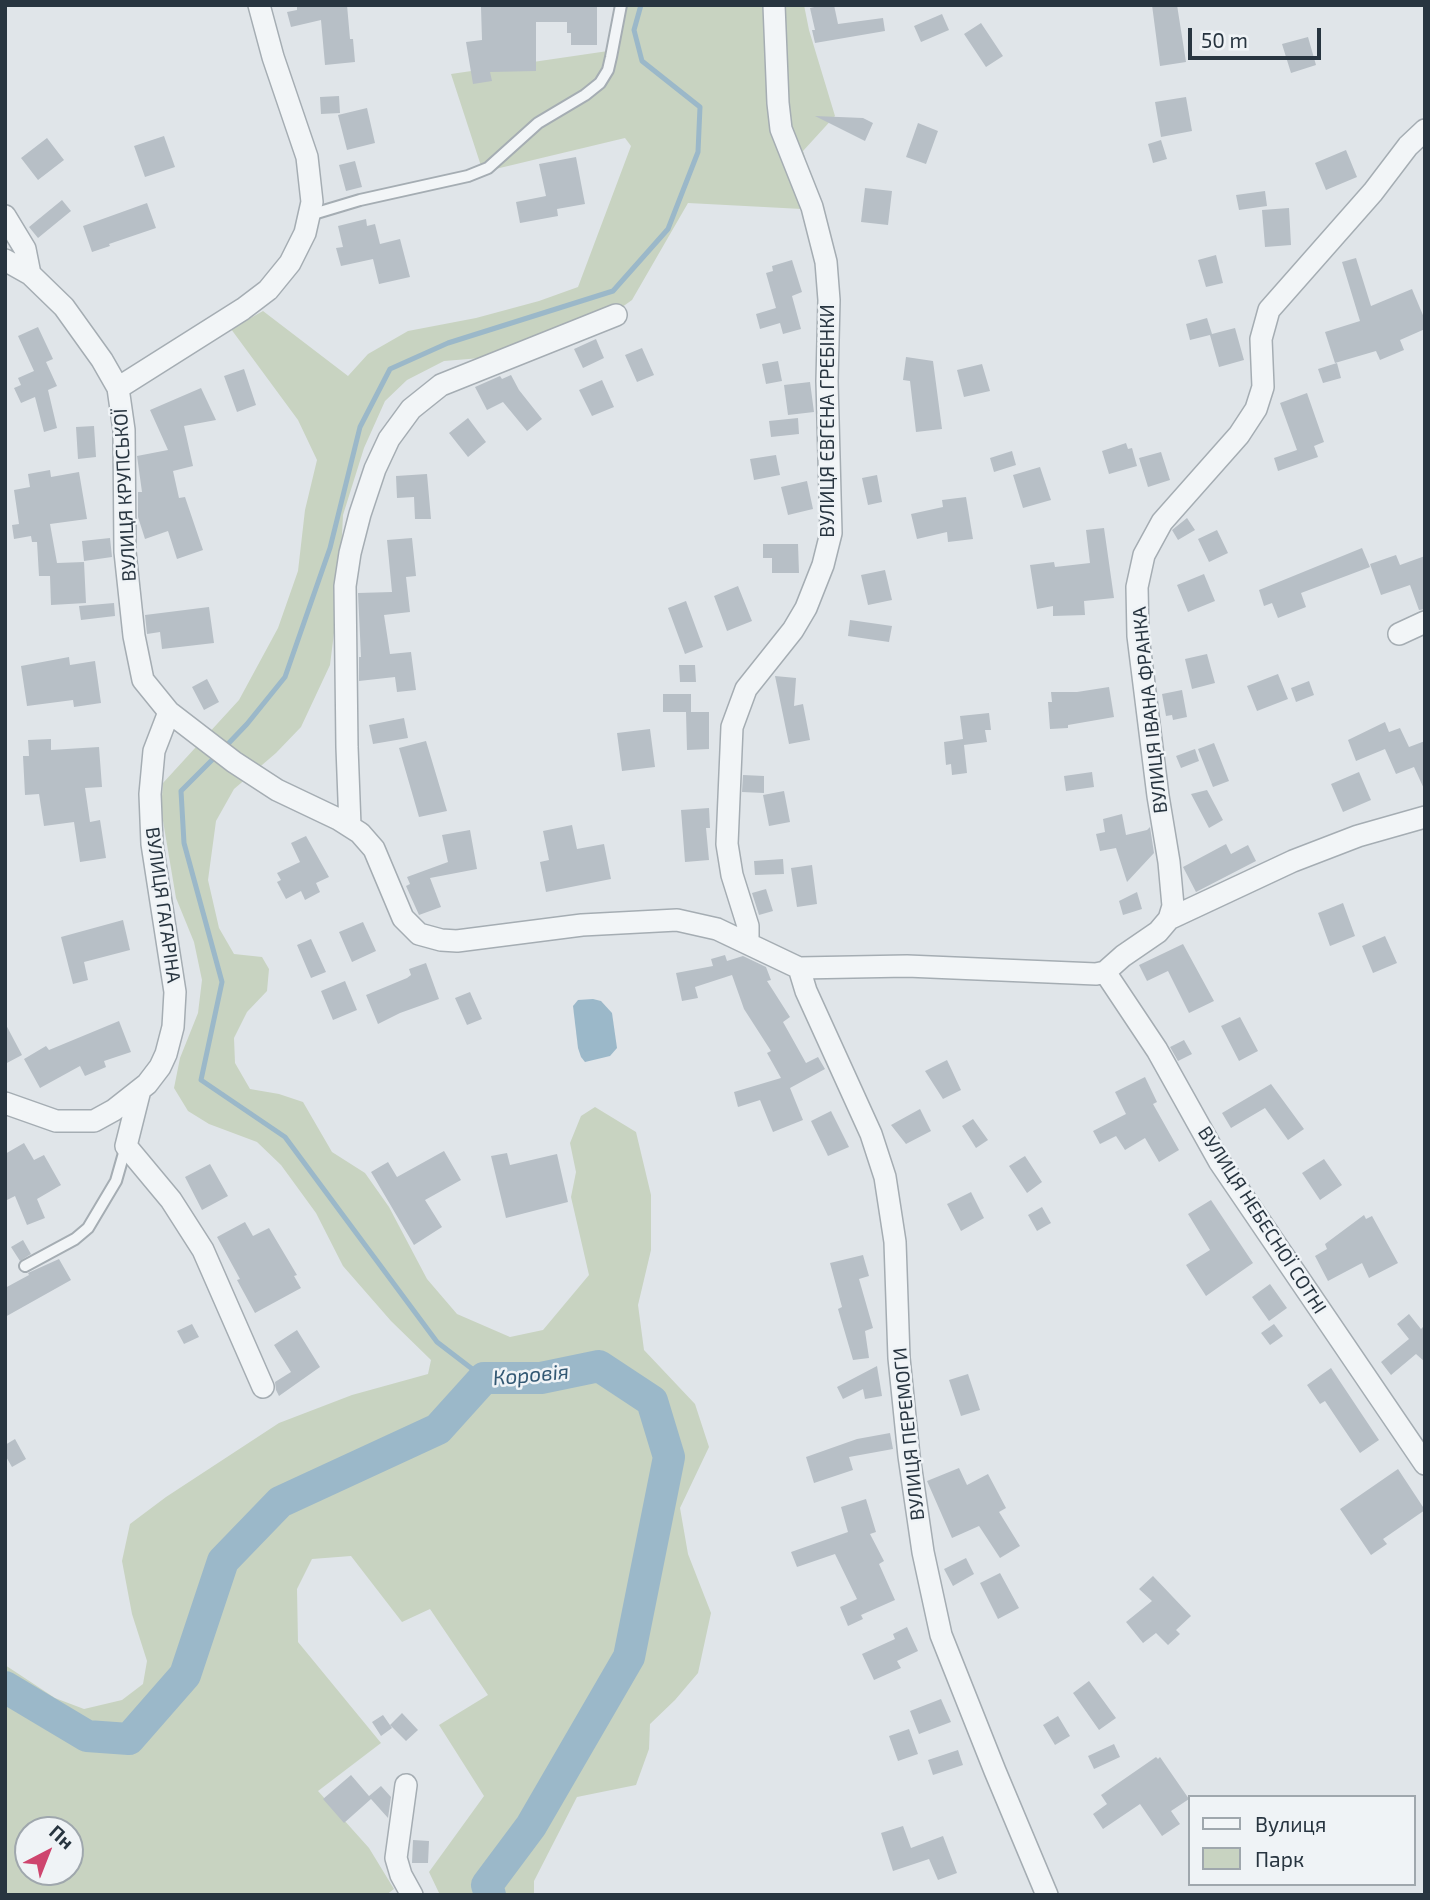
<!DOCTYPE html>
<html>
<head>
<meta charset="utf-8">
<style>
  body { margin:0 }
  #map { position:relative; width:1430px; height:1900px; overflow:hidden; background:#e0e5e9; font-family:"Exo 2",sans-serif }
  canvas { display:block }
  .frame { position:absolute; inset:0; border:7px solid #283540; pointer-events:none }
  .legend { position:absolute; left:1188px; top:1795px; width:228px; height:91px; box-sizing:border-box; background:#eff3f6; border:2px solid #9fa7ad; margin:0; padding:9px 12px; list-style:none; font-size:21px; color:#283540 }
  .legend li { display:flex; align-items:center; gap:14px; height:35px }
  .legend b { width:35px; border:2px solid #9fa7ad }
  .north { position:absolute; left:14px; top:1816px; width:70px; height:70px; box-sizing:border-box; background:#eff3f6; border:2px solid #9fa7ad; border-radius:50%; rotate:42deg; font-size:19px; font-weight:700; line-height:28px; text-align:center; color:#283540 }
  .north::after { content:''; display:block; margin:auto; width:24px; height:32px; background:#ce456e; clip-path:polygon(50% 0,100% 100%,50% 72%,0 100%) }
  .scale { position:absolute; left:1188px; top:28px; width:133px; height:32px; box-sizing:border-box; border:4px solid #283540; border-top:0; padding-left:9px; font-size:21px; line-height:24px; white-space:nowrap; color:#283540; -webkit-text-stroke:5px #eff3f6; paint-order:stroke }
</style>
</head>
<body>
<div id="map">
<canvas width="1430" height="1900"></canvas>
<div class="frame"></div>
<ul class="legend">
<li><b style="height:9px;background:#f2f5f7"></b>Вулиця</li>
<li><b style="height:19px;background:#c8d3c1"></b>Парк</li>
</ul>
<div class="north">Пн</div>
<div class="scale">50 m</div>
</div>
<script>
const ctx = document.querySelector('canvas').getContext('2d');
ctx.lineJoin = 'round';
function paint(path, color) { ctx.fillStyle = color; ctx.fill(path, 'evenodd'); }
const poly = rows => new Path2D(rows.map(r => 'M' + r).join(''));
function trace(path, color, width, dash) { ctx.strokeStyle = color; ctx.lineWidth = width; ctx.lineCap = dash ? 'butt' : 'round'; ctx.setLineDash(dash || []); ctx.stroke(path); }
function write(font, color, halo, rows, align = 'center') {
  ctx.font = font + ' "Exo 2",sans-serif'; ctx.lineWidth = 5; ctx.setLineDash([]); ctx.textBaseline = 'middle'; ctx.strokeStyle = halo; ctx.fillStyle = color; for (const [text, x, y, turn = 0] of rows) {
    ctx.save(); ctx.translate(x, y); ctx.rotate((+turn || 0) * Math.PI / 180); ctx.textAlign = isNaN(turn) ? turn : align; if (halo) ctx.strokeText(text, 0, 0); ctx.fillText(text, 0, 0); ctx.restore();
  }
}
paint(poly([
  [624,5,804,5,809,30,835,116,803,151,821,210,688,203,632,300,580,337,518,355,444,361,407,380,385,401,364,448,343,515,339,593,330,665,301,727,276,753,234,789,216,821,208,880,219,928,234,954,262,957,269,969,267,991,247,1012,234,1038,235,1063,250,1089,279,1094,303,1102,332,1152,365,1173,389,1207,427,1279,457,1314,510,1337,543,1330,589,1275,571,1197,576,1172,570,1143,581,1116,595,1107,636,1132,651,1195,651,1250,638,1305,644,1350,695,1404,709,1447,680,1508,688,1554,711,1613,698,1673,675,1700,650,1724,649,1749,636,1785,577,1797,534,1881,534,1895,440,1895,429,1872,484,1796,439,1725,488,1695,430,1609,402,1622,351,1556,312,1559,297,1589,298,1642,381,1743,318,1791,369,1848,394,1889,386,1895,5,1895,5,1665,55,1698,84,1709,122,1700,143,1684,147,1661,132,1614,122,1561,130,1524,166,1497,279,1423,352,1395,428,1374,431,1360,391,1321,343,1266,316,1213,281,1165,257,1142,209,1124,188,1111,174,1088,180,1058,198,1013,202,980,194,942,176,898,161,809,163,783,239,700,278,628,298,571,305,510,317,460,298,420,231,329,263,311,348,376,368,354,408,331,476,318,539,301,578,287,631,146,625,138,483,172,451,74,608,51,625,15],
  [28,1830,70,1830,70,1872,28,1872]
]), '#c8d3c1');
paint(poly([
  [593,999,601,1001,612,1013,617,1048,610,1056,585,1062,581,1057,578,1048,573,1006,578,1000]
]), '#9bb8c9');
trace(poly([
  [225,747,247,724,285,677,330,548,360,427,390,369,448,343,613,291,668,229,698,152,700,107,642,61,634,30,641,5],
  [218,754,181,791,184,843,222,982,201,1080,285,1137,437,1342,484,1378]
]), '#9bb8c9', 5);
trace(poly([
  [5,1687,87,1736,129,1739,185,1675,223,1561,280,1502,438,1429,484,1378,541,1378,599,1366,652,1401,669,1457,629,1657,531,1826,487,1885,490,1895]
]), '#9bb8c9', 32);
paint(poly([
  [297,5,347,5,350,39,353,39,355,62,325,65,321,20,291,27,287,12,297,10],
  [490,5,597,5,597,45,571,45,571,33,567,33,567,22,536,22,536,71,490,72,492,81,473,84,466,42,482,40,481,7],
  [823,5,834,5,838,24,883,18,885,31,815,43,812,30,815,30,810,8],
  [1152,5,1177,5,1186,62,1160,66],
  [942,14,949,30,921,42,914,26],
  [981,23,1003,56,986,67,964,34],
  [1308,37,1316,65,1291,73,1282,44],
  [339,96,340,113,321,114,320,97],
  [1186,97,1192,131,1161,137,1155,102],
  [367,108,375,143,347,150,338,115],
  [815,116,863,118,873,123,865,141],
  [918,123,938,131,926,164,906,157],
  [164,136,175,167,145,177,134,146],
  [47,138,64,160,38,180,21,158],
  [1161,140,1167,159,1153,163,1148,144],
  [1346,150,1357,177,1326,190,1315,163],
  [576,157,585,204,557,209,558,216,520,223,516,202,546,196,539,164],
  [355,161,362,187,346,191,339,165],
  [865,188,892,191,888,225,861,222],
  [1265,191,1267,206,1239,210,1236,195],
  [62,200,71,211,38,238,29,227],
  [147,203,156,228,109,244,110,246,92,252,83,226],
  [1289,208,1291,245,1265,247,1262,210],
  [366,219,367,226,375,224,380,244,400,239,410,277,379,284,373,259,341,266,336,248,343,247,338,226],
  [1216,255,1223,283,1206,287,1198,260],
  [1356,258,1371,306,1412,289,1425,320,1425,329,1400,340,1404,350,1380,360,1376,351,1335,363,1325,332,1360,321,1342,262],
  [792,260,802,292,792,296,801,329,783,334,780,323,760,329,756,314,776,308,766,273,773,271,772,266],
  [1207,318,1212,334,1235,328,1244,360,1219,367,1210,335,1190,340,1186,324],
  [38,327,53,359,46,362,57,386,48,390,57,428,44,432,35,397,21,403,14,388,21,385,18,378,34,371,18,336],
  [596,339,604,358,583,368,574,349],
  [642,348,654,375,637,382,625,355],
  [906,357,933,361,942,429,916,432,910,381,903,380],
  [778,361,782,381,766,384,762,364],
  [1337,363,1341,378,1323,383,1318,369],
  [982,364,990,391,964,397,957,370],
  [244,369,256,405,237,412,224,376],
  [511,375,519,390,542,419,527,431,503,402,487,410,475,387,500,376,502,379],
  [602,380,614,407,592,416,579,390],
  [810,382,814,412,788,415,784,385],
  [201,388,216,420,184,426,193,466,173,471,179,498,185,497,203,550,177,559,168,531,145,539,138,517,138,492,142,492,137,456,168,450,150,410],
  [1307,393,1324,442,1314,446,1318,457,1278,471,1274,458,1297,450,1280,403],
  [468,418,486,442,468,457,449,433],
  [798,418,799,434,771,437,769,421],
  [94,426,96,457,78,459,76,427],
  [1126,443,1128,449,1132,448,1137,466,1109,474,1102,451],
  [1012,451,1016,465,994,472,990,458],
  [1161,452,1170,480,1148,487,1139,458],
  [776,455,780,475,754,480,750,459],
  [1040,467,1051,500,1023,508,1013,475],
  [50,470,51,477,79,472,87,519,50,524,57,563,84,562,86,603,51,605,50,576,39,576,37,542,32,542,31,536,14,539,12,525,19,524,14,490,30,487,28,474],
  [427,474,431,519,415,519,414,497,397,498,396,476],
  [877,475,882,502,868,505,862,478],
  [807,481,813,509,788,515,781,487],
  [966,497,973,539,948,542,947,532,917,539,911,514,943,507,942,500],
  [1187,518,1195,530,1178,540,1172,530],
  [1104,528,1114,598,1084,601,1085,615,1053,616,1053,606,1037,609,1030,565,1054,562,1055,567,1090,563,1086,530],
  [1217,530,1228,553,1209,562,1198,539],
  [110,538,112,557,84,561,82,541],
  [412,538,416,576,406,577,410,612,384,615,390,654,411,652,416,690,397,692,395,677,359,681,359,657,361,657,358,593,392,592,387,540],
  [763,544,798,544,799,573,772,573,772,558,763,558],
  [1362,548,1370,567,1301,593,1306,607,1278,618,1272,603,1264,606,1259,590],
  [1396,555,1400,565,1425,556,1425,609,1419,610,1410,585,1381,595,1370,564],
  [885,570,892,600,868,605,861,575],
  [1204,574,1215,601,1188,612,1177,585],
  [738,586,752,621,727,631,714,596],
  [686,601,703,647,685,654,668,608],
  [114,603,115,616,81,620,79,606],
  [209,607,214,643,162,649,160,632,147,634,145,615],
  [850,620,892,626,889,642,848,636],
  [1207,654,1215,683,1192,689,1185,659],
  [69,657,70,665,95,661,101,703,74,707,73,700,27,706,21,666],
  [679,665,695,665,696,682,680,682],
  [1278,674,1288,699,1257,711,1247,686],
  [775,676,796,678,794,706,803,704,810,740,789,744],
  [207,679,219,702,204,710,192,687],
  [1309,681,1314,695,1296,702,1291,688],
  [1109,687,1114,717,1068,725,1068,728,1050,729,1048,702,1052,702,1051,692,1077,692],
  [1182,690,1187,717,1173,720,1172,715,1166,716,1162,694],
  [663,694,691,694,691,712,709,712,709,749,687,750,686,712,663,712],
  [989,713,991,730,985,730,987,742,964,745,967,773,952,775,951,764,946,765,944,742,963,739,960,716],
  [404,718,408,738,373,744,369,725],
  [1385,722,1389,732,1400,728,1409,747,1425,741,1425,791,1414,767,1396,774,1385,749,1356,761,1348,740],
  [650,729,655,767,622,771,617,733],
  [51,739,51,750,99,747,102,787,85,788,90,822,100,820,106,858,80,862,74,822,44,826,39,794,25,795,23,756,29,756,28,740],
  [426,741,447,811,419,817,399,748],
  [1214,743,1229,781,1213,787,1198,749],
  [1195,749,1199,761,1181,768,1176,756],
  [1092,772,1094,787,1066,791,1064,776],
  [1359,772,1371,800,1343,812,1331,784],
  [743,775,764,776,764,793,742,792],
  [1207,790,1223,820,1209,828,1191,794],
  [784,791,790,822,769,826,763,795],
  [709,808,710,828,706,828,709,860,685,862,681,810],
  [1122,814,1126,835,1147,830,1150,827,1154,853,1127,882,1116,848,1100,851,1096,834,1105,832,1103,819],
  [572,825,577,849,604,844,611,879,546,892,540,862,549,860,543,831],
  [470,830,477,869,430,878,441,907,419,915,406,886,410,884,407,877,448,862,442,835],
  [306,836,329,877,316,883,320,892,305,900,301,891,286,899,277,882,281,880,277,873,300,862,291,843],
  [1226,844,1231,854,1248,845,1256,861,1196,892,1183,867],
  [783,859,784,874,755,875,754,861],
  [812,865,817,904,797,907,791,868],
  [766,889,773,911,759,915,752,893],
  [1137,892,1142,909,1123,915,1119,901],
  [1343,903,1355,936,1330,946,1318,913],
  [123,920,130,950,84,962,88,980,73,984,61,937],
  [363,922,376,951,352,962,339,932],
  [1385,936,1397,963,1373,973,1362,946],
  [311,939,326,972,311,978,297,945],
  [1183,944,1214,1001,1189,1013,1168,971,1147,981,1139,965],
  [725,955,727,961,743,956,766,967,771,980,767,981,790,1017,783,1022,806,1063,818,1057,825,1069,790,1088,803,1120,773,1132,760,1100,738,1107,734,1092,781,1078,767,1053,771,1051,744,1009,732,975,695,987,698,998,682,1001,676,973,713,966,711,959],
  [426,963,439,999,400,1013,378,1024,366,995,407,978,411,975,409,969],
  [345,981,357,1010,333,1020,321,991],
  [470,992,482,1019,467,1025,455,998],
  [1240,1017,1258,1051,1239,1061,1221,1026],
  [119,1021,131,1052,104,1061,106,1067,85,1076,80,1066,40,1088,24,1059,46,1046,49,1050],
  [5,1023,22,1055,5,1064],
  [1184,1040,1192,1054,1178,1061,1170,1047],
  [947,1060,961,1090,943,1099,925,1071],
  [1145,1077,1157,1102,1153,1104,1179,1150,1159,1162,1145,1138,1125,1150,1116,1136,1100,1144,1093,1131,1126,1114,1115,1092],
  [1271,1084,1304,1129,1288,1140,1265,1108,1231,1128,1222,1113],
  [920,1109,931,1131,906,1144,891,1125],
  [831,1111,849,1147,828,1156,811,1121],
  [973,1119,988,1140,976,1148,962,1126],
  [24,1143,34,1160,44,1155,61,1185,37,1199,45,1218,27,1225,15,1196,5,1201,5,1154],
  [444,1151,461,1180,425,1200,442,1227,414,1245,371,1172,388,1162,397,1177],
  [507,1153,510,1165,557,1154,568,1202,506,1218,491,1156],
  [1025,1156,1042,1182,1027,1193,1009,1166],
  [1324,1159,1342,1185,1320,1200,1302,1173],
  [210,1164,228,1196,202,1210,185,1177],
  [971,1192,984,1218,961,1231,947,1204],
  [1211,1200,1253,1263,1206,1296,1186,1265,1210,1250,1188,1214],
  [1042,1207,1051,1223,1037,1231,1028,1215],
  [1364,1215,1366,1219,1372,1216,1398,1263,1369,1278,1362,1263,1328,1281,1315,1256,1327,1249,1325,1244],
  [245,1222,253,1236,269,1228,297,1275,294,1276,301,1288,255,1313,237,1280,240,1279,217,1237],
  [23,1240,31,1254,20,1261,11,1247],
  [863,1255,869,1276,859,1279,873,1328,865,1331,869,1358,853,1360,838,1309,842,1307,830,1263],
  [59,1259,71,1280,5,1317,5,1288,29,1275,28,1273],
  [1270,1284,1287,1308,1269,1321,1252,1297],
  [1409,1314,1421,1329,1425,1325,1425,1362,1416,1354,1391,1375,1381,1362,1409,1339,1397,1324],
  [192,1324,199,1337,184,1344,177,1331],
  [1274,1324,1283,1336,1270,1345,1261,1333],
  [297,1330,320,1367,279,1396,276,1390,275,1382,291,1372,274,1345],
  [877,1366,882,1396,865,1399,863,1389,843,1399,837,1387],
  [1331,1368,1379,1440,1360,1453,1325,1401,1320,1404,1307,1385],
  [968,1374,980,1410,961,1416,949,1380],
  [890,1433,893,1449,849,1457,853,1470,814,1483,806,1457,857,1439],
  [15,1439,26,1459,12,1467,5,1455,5,1445],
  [959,1468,967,1485,988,1474,1006,1508,999,1512,1020,1546,1000,1558,979,1526,952,1538,927,1481],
  [1398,1469,1425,1510,1383,1539,1387,1544,1371,1555,1340,1509],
  [866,1499,876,1532,870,1534,884,1561,879,1564,895,1600,861,1615,863,1619,848,1626,840,1607,857,1599,835,1554,797,1567,791,1552,848,1532,841,1507],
  [966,1558,974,1574,953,1586,944,1569],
  [1000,1573,1019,1608,998,1619,980,1583],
  [1153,1576,1191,1616,1176,1630,1180,1634,1168,1645,1156,1633,1143,1643,1126,1622,1152,1601,1139,1589],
  [907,1627,918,1651,897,1661,901,1668,874,1680,862,1654,895,1639,893,1634],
  [1089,1681,1116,1718,1099,1730,1073,1693],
  [941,1699,951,1722,919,1734,910,1711],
  [402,1713,418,1730,406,1741,390,1725],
  [383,1715,392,1728,381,1736,372,1722],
  [1058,1716,1070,1736,1055,1745,1043,1725],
  [909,1729,918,1754,898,1761,889,1736],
  [1114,1744,1120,1757,1094,1769,1088,1756],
  [958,1750,963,1765,933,1775,928,1760],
  [1156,1757,1158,1759,1160,1757,1189,1799,1171,1811,1180,1824,1162,1836,1140,1804,1103,1829,1093,1814,1107,1804,1101,1795],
  [351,1775,369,1796,381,1786,391,1797,388,1818,371,1799,344,1823,323,1799],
  [903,1826,911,1848,943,1836,957,1873,938,1880,929,1859,893,1871,881,1833],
  [413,1840,429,1841,428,1863,412,1863]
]), '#b7bfc6');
const service = poly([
  [310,215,360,200,468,176,488,168,538,123,585,95,600,83,608,70,611,57,621,5],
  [25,1266,75,1239,88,1228,116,1181,126,1146]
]);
const minor = poly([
  [5,216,25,249,30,274,64,307,102,360,118,388,124,430,125,552,134,636,143,680,169,712,234,762,277,790,338,819,360,833,374,849,403,918,419,934,441,940,457,941,582,925,677,920,717,929,799,968,907,966,1096,974,1105,972,1123,956,1158,932,1169,919,1173,906,1169,862,1158,796,1138,636,1137,587,1144,555,1162,522,1239,435,1256,409,1263,387,1261,339,1269,310,1373,192,1408,146,1425,130],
  [5,260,30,274],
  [118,388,243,309,268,290,290,263,305,233,312,202,307,157,273,57,259,5],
  [1399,634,1425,622],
  [350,826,347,747,345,586,350,553,360,514,375,469,389,439,411,409,441,385,616,315],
  [1169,919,1293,861,1358,836,1425,817],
  [748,942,748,926,732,875,727,844,732,727,746,689,793,630,806,608,823,565,831,533,827,381,829,300,826,262,812,207,781,129,778,103,774,5],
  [799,968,806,991,871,1134,885,1177,895,1242,899,1358,909,1456,923,1552,941,1635,995,1771,1047,1895],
  [1105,972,1157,1050,1219,1161,1425,1464],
  [140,1090,126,1146,171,1200,203,1250,263,1387],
  [5,1103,56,1121,94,1121,114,1110,147,1084,160,1067,166,1054,173,1027,175,992,152,844,150,794,154,751,169,712],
  [406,1785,396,1858,401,1875,412,1895]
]);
trace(service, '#a5adb3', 14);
trace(minor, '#a5adb3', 24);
trace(service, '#f2f5f7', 10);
trace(minor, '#f2f5f7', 21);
write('19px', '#283540', '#eff3f6', [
  ["ВУЛИЦЯ ЄВГЕНА ГРЕБІНКИ",828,421,-90],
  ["ВУЛИЦЯ КРУПСЬКОЇ",125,495,-93],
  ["ВУЛИЦЯ ІВАНА ФРАНКА",1150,710,-96],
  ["ВУЛИЦЯ ГАГАРІНА",163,905,82],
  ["ВУЛИЦЯ НЕБЕСНОЇ СОТНІ",1262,1220,57],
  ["ВУЛИЦЯ ПЕРЕМОГИ",909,1434,-96]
]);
write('italic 21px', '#335974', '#eff3f6', [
  ["Коровія",531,1375,-5]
]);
</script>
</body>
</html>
